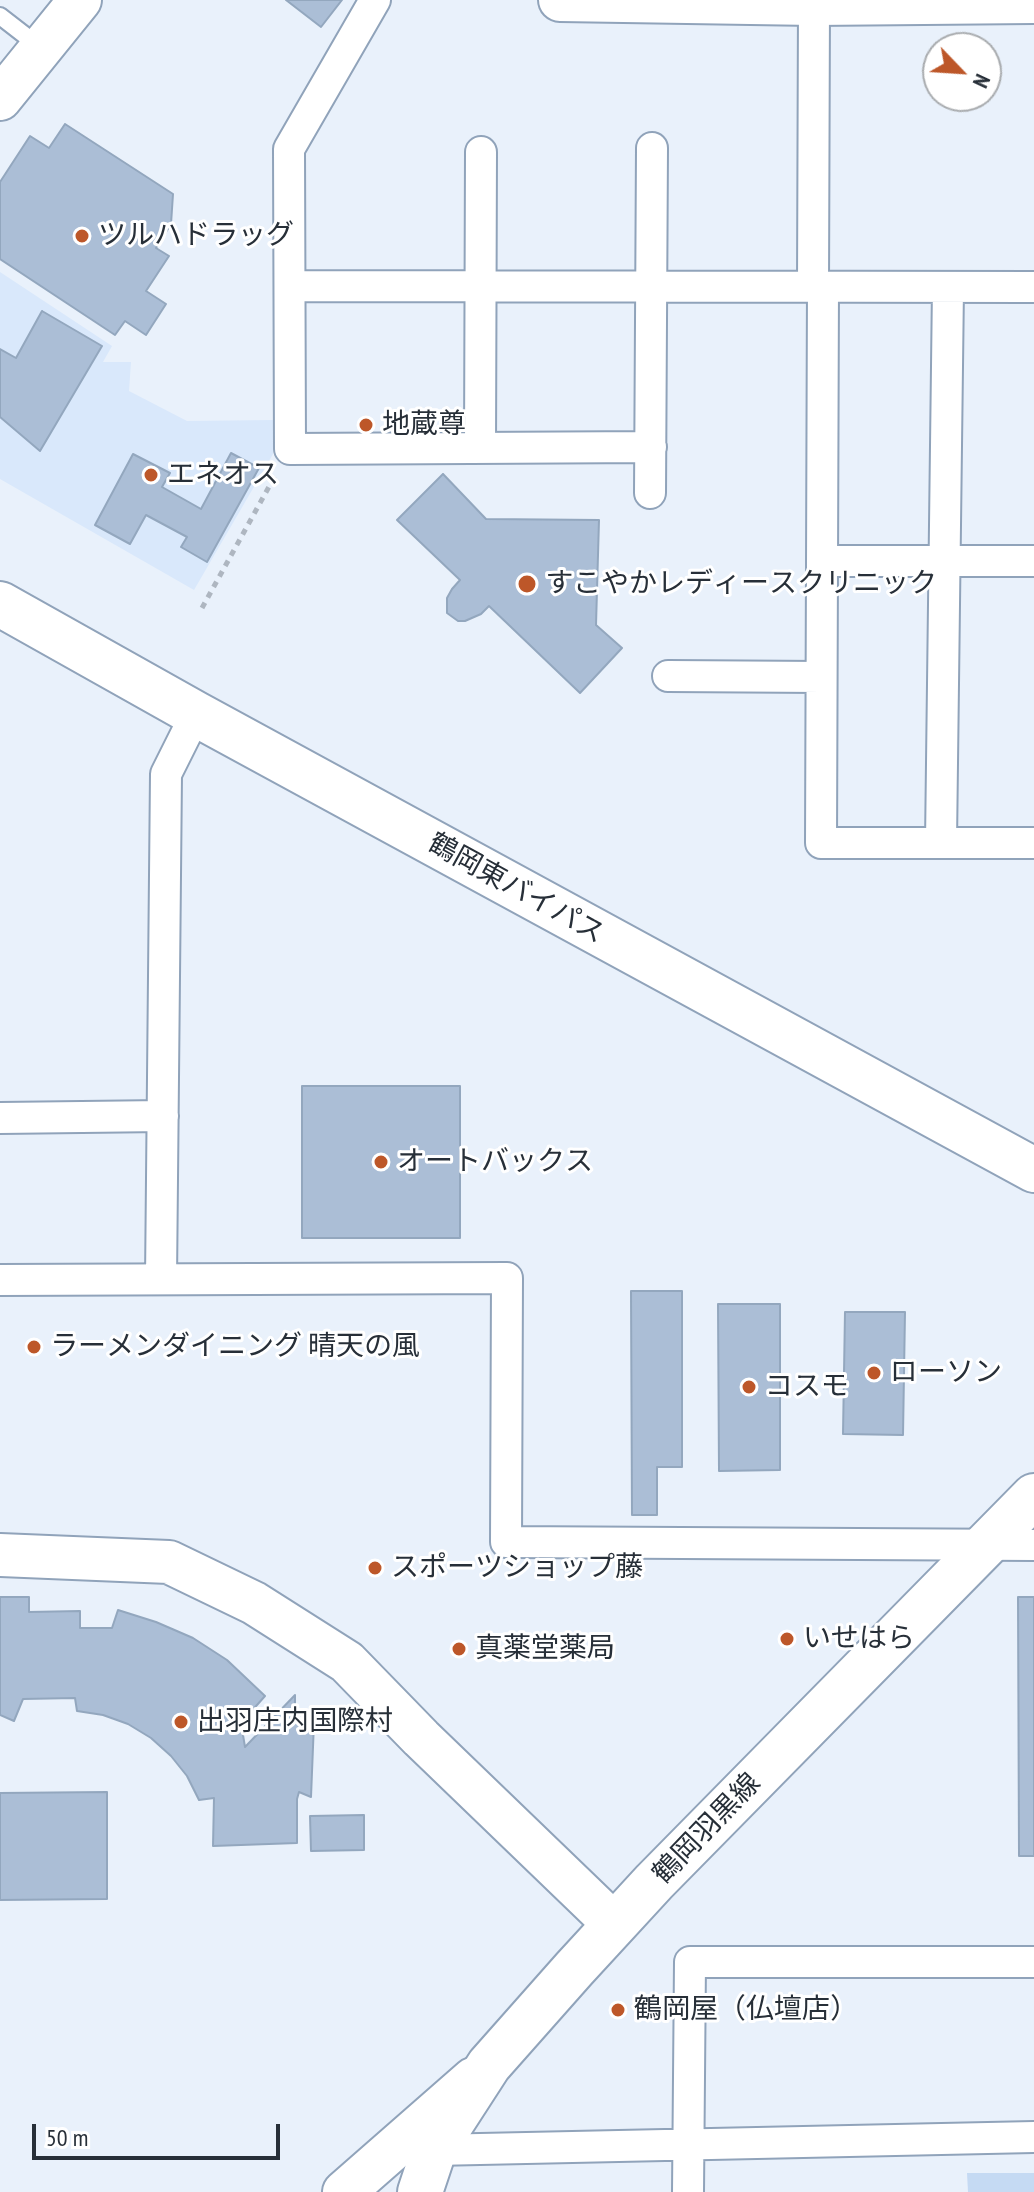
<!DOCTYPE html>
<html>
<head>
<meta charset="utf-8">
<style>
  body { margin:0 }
  #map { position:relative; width:1034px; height:2192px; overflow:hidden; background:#e9f1fb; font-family:"PT Sans Narrow",sans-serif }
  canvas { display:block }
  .north { position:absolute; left:922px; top:32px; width:80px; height:80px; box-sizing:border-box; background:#fff; border:2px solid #a9acaf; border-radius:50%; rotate:115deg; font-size:22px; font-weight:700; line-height:32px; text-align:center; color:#272f38 }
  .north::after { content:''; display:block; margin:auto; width:28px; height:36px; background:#bd5729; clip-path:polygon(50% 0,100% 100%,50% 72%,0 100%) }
  .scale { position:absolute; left:32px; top:2124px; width:248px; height:36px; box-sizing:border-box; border:4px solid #272f38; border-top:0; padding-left:10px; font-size:24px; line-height:28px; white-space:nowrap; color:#272f38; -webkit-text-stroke:6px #fff; paint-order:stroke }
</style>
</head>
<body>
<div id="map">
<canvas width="1034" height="2192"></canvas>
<div class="north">N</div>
<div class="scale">50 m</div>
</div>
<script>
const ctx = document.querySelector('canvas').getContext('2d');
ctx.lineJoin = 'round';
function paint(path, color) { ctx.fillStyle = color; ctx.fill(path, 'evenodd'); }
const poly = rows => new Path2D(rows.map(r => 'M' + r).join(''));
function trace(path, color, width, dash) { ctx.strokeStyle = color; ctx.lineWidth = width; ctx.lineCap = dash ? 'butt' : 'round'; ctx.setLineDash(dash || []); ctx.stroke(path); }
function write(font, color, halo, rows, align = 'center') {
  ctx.font = font + ' "PT Sans Narrow","Noto Sans JP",sans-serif'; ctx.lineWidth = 6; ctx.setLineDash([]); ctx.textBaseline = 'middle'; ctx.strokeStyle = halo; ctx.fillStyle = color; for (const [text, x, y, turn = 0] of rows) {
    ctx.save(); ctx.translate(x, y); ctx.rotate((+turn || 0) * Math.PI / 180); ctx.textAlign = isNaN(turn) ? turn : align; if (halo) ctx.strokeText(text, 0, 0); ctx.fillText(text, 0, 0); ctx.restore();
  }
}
paint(poly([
  [0,272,112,346,103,362,131,362,129,391,187,421,273,420,273,454,194,590,0,479]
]), '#d9e8fb');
paint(poly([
  [967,2173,1034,2173,1034,2192,968,2192]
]), '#c5daf3');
const building = poly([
  [286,0,342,0,321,27,286,0],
  [65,124,173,194,171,224,156,248,169,256,146,291,166,304,146,335,125,321,115,335,0,259,0,182,30,136,49,148,65,124],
  [42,311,102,346,40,451,0,417,0,349,16,358,42,311],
  [231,453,259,468,207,562,181,547,187,537,146,515,130,544,95,525,133,454,170,473,162,487,201,509,231,453],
  [443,474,486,519,599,520,596,625,622,648,580,693,489,606,481,614,465,621,458,621,447,613,447,598,452,589,460,580,397,520,443,474],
  [302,1086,460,1086,460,1238,302,1238,302,1086],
  [631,1291,682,1291,682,1467,657,1467,657,1515,632,1515,631,1291],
  [718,1304,780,1304,780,1470,719,1471,718,1304],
  [845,1312,905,1312,903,1435,843,1434,845,1312],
  [0,1597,29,1597,29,1612,80,1611,80,1628,112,1628,118,1610,156,1622,193,1638,227,1660,265,1696,241,1723,245,1747,295,1695,295,1723,314,1722,311,1797,299,1792,297,1799,297,1843,213,1846,214,1798,199,1800,187,1776,171,1756,151,1738,128,1724,103,1715,77,1711,75,1698,23,1699,14,1721,0,1715,0,1597],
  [1018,1597,1034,1597,1034,1856,1019,1856,1018,1597],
  [107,1792,107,1899,0,1900,0,1793,107,1792],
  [364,1815,364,1850,311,1851,310,1816,364,1815]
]);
paint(building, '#abbed6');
trace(building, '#93a7be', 2);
const lane = poly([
  [0,16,40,47]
]);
const street = poly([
  [375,0,289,149,290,449,651,447],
  [290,286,1034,287],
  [813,286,814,4],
  [823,286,821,843,1034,843],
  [480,448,481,152],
  [650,493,652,148],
  [822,561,1034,561],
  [668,676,821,677],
  [941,842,948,287],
  [0,1118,163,1116],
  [161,1279,166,774,196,714],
  [0,1280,507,1278,506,1542,1034,1545],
  [434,2150,1034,2137],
  [688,2192,690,1962,1034,1962]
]);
const secondary = poly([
  [560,0,814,4,1034,2],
  [0,99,80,0],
  [0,1555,169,1562,254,1603,347,1662,421,1738,614,1924],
  [344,2192,473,2079]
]);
const primary = poly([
  [420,2192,434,2150,489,2065,574,1969,654,1882,1034,1496]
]);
const highway = poly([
  [0,604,196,714,1034,1170]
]);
trace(lane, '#90a3ba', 20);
trace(street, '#90a3ba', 34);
trace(secondary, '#90a3ba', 46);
trace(primary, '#90a3ba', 48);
trace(highway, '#90a3ba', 48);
trace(poly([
  [202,608,276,474]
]), '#aeb6c0', 5, [6, 6]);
trace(lane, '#fff', 16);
trace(street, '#fff', 30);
trace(secondary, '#fff', 42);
trace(primary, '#fff', 44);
trace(highway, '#fff', 44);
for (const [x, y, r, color] of [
  [82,236,8,"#bd5729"],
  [366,425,8,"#bd5729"],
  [151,475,8,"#bd5729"],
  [527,584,10,"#bd5729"],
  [381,1162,8,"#bd5729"],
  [34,1347,8,"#bd5729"],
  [874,1373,8,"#bd5729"],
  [749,1387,8,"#bd5729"],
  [375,1568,8,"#bd5729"],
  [787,1639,8,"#bd5729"],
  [459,1649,8,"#bd5729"],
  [181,1722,8,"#bd5729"],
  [618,2010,8,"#bd5729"]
]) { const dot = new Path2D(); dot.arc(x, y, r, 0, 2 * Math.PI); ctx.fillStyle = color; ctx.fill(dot); trace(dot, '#fff', 3); }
write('28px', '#272f38', '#fff', [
  ["ツルハドラッグ",98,236],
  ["地蔵尊",382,425],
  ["エネオス",167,475],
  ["すこやかレディースクリニック",545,584],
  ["オートバックス",397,1162],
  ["ラーメンダイニング 晴天の風",50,1347],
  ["ローソン",890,1373],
  ["コスモ",765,1387],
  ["スポーツショップ藤",391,1568],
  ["いせはら",803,1639],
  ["真薬堂薬局",475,1649],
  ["出羽庄内国際村",197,1722],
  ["鶴岡屋（仏壇店）",634,2010]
], 'left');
write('28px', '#272f38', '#fff', [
  ["鶴岡東バイパス",516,889,29],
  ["鶴岡羽黒線",707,1829,-46]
]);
</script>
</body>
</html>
